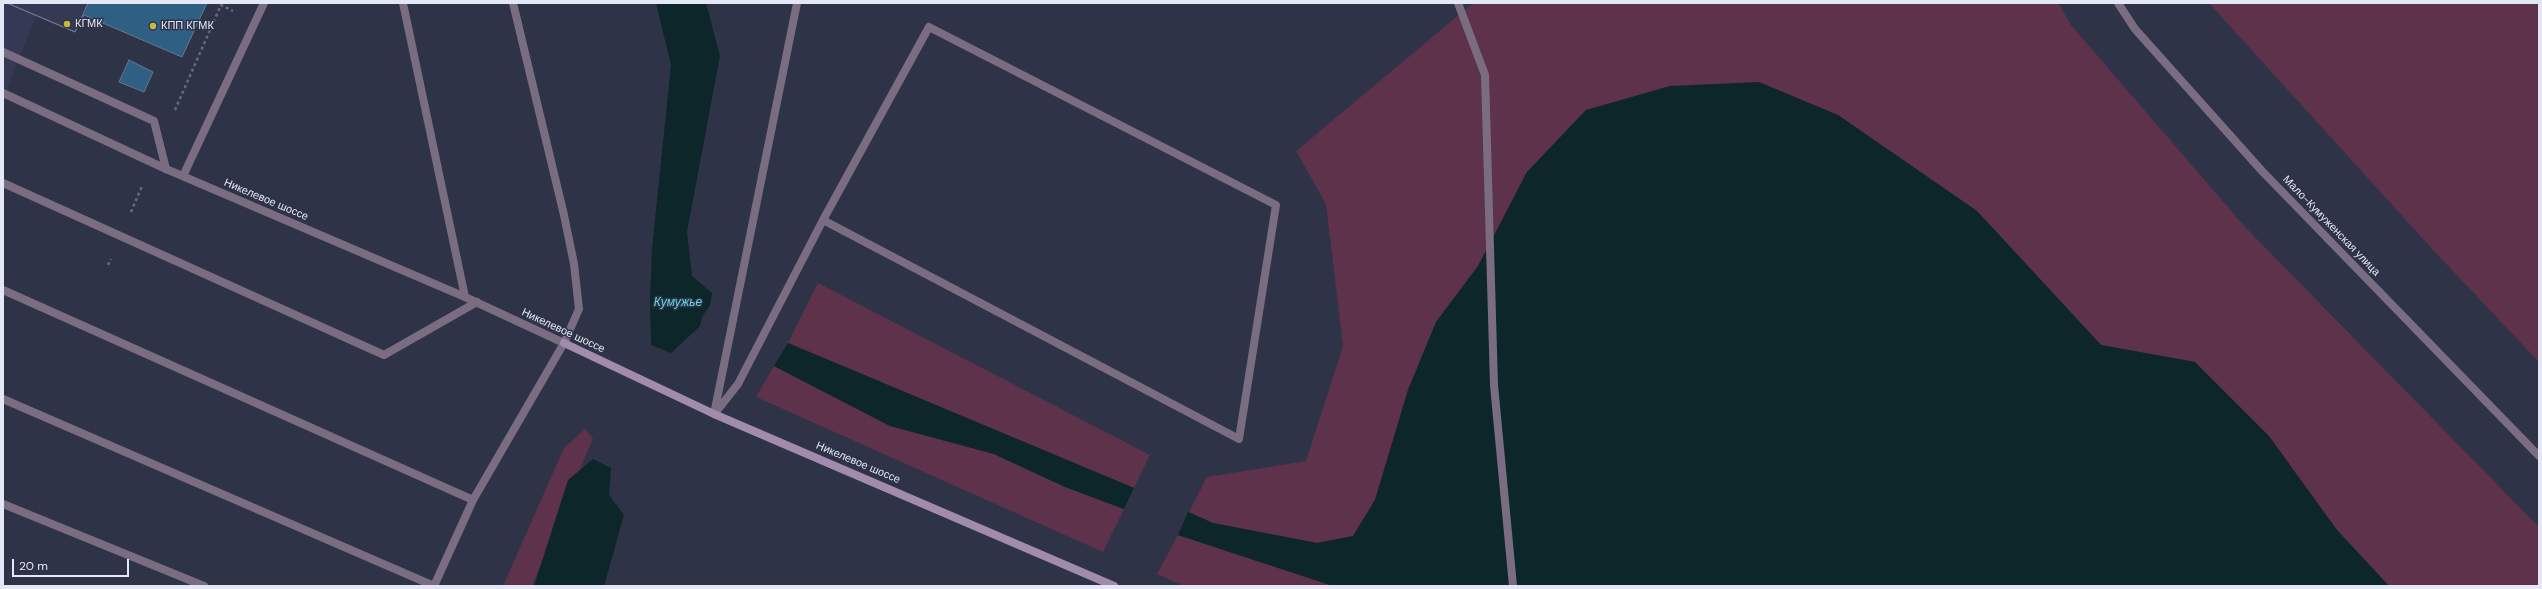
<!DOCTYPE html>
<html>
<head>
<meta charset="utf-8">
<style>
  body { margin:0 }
  #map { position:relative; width:2542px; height:589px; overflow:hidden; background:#2f3348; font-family:"DM Sans",sans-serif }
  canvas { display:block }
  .frame { position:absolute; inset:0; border:4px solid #e4e7f5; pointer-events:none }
  .scale { position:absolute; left:12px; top:559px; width:117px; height:18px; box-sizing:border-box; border:2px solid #e4e7f5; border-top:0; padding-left:5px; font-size:12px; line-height:14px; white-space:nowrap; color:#e4e7f5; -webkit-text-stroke:3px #2f3348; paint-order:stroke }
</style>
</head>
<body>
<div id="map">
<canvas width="2542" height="589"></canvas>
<div class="frame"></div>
<div class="scale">20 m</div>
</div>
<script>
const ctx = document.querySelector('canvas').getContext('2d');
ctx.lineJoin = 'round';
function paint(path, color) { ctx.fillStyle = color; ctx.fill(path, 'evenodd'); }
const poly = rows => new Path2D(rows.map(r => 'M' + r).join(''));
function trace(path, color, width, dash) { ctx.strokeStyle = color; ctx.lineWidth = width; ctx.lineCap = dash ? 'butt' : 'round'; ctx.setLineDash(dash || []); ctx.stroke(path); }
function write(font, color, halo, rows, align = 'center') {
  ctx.font = font + ' "DM Sans",sans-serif'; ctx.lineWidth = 3; ctx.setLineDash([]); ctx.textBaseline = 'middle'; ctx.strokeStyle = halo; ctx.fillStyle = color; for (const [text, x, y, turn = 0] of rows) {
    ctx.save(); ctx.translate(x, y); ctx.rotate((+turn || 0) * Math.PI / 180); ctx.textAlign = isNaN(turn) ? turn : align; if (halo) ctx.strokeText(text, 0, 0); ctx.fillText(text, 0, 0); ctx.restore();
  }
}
paint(poly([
  [3,3,207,3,182,57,84,15,75,32,36,16,3,98]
]), '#353955');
paint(poly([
  [1473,3,2058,3,2071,25,2246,228,2539,527,2539,586,2389,586,2337,530,2195,362,2101,345,1977,211,1838,115,1586,110,1527,172,1478,266,1436,322,1408,390,1375,500,1353,536,1317,543,1213,523,1189,512,1207,477,1306,461,1343,346,1326,204,1296,151],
  [2209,3,2539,3,2539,362,2433,250],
  [818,283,1150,455,1134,488,788,343],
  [774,366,890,426,994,454,1065,487,1124,509,1103,552,756,397],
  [585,429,593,438,532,586,503,586,564,448],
  [1178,535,1333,586,1184,586,1157,574]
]), '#5d324a');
paint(poly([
  [656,3,706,3,720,56,687,232,692,276,712,293,710,306,703,315,700,326,671,353,651,345,650,299,652,249,671,65],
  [1759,82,1838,115,1977,211,2101,345,2195,362,2269,436,2337,530,2389,586,1333,586,1178,535,1188,512,1213,523,1317,543,1353,536,1375,500,1408,390,1436,322,1478,266,1527,172,1586,110,1670,86],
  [788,343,1134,488,1124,509,1065,487,994,454,890,426,774,366],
  [593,459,611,468,609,495,624,515,604,586,534,586,568,480]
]), '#0d262a');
const building = poly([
  [7,3,207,3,182,57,84,15,75,32,7,3],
  [7,3,88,3,75,32,7,3],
  [129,60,153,72,144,92,119,82,129,60]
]);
paint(building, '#2f6084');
trace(building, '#637a8c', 1);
trace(poly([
  [175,110,221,5,233,11],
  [131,212,142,186],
  [108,265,111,259]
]), '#666a7d', 2.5, [3, 3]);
trace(poly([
  [403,3,465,297],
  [1458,3,1485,75,1494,385,1513,586],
  [2118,3,2135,29,2262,171,2539,456],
  [929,27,1276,205,1239,439,823,220,929,27],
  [3,52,154,121,166,169],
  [3,93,166,169],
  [183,176,264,3],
  [3,183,384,355,477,302],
  [3,290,473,500],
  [3,399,434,586],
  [716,412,738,384,823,220],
  [714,414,797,3],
  [3,504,204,586],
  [434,586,473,500,564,343,579,309,574,264,564,215,513,3]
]), '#7a6d82', 8);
trace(poly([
  [166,169,465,297,564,343]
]), '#7a6d82', 8);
trace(poly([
  [564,343,714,414,1114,586]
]), '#a18cae', 8);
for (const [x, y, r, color] of [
  [67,24,4,"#c5bc3d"],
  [153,26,4,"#c5bc3d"]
]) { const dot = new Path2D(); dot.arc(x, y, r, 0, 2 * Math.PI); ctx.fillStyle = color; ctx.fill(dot); trace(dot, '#2f3348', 1.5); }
write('11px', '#e4e7f5', '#2f3348', [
  ["КГМК",75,24],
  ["КПП КГМК",161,26]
], 'left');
write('11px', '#e4e7f5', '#2f3348', [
  ["Никелевое шоссе",266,200,23],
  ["Мало-Кумуженская улица",2331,226,46],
  ["Никелевое шоссе",563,331,25],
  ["Никелевое шоссе",858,463,23]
]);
write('italic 12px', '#5ed6e8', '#2f3348', [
  ["Кумужье",678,303]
]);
</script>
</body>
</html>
